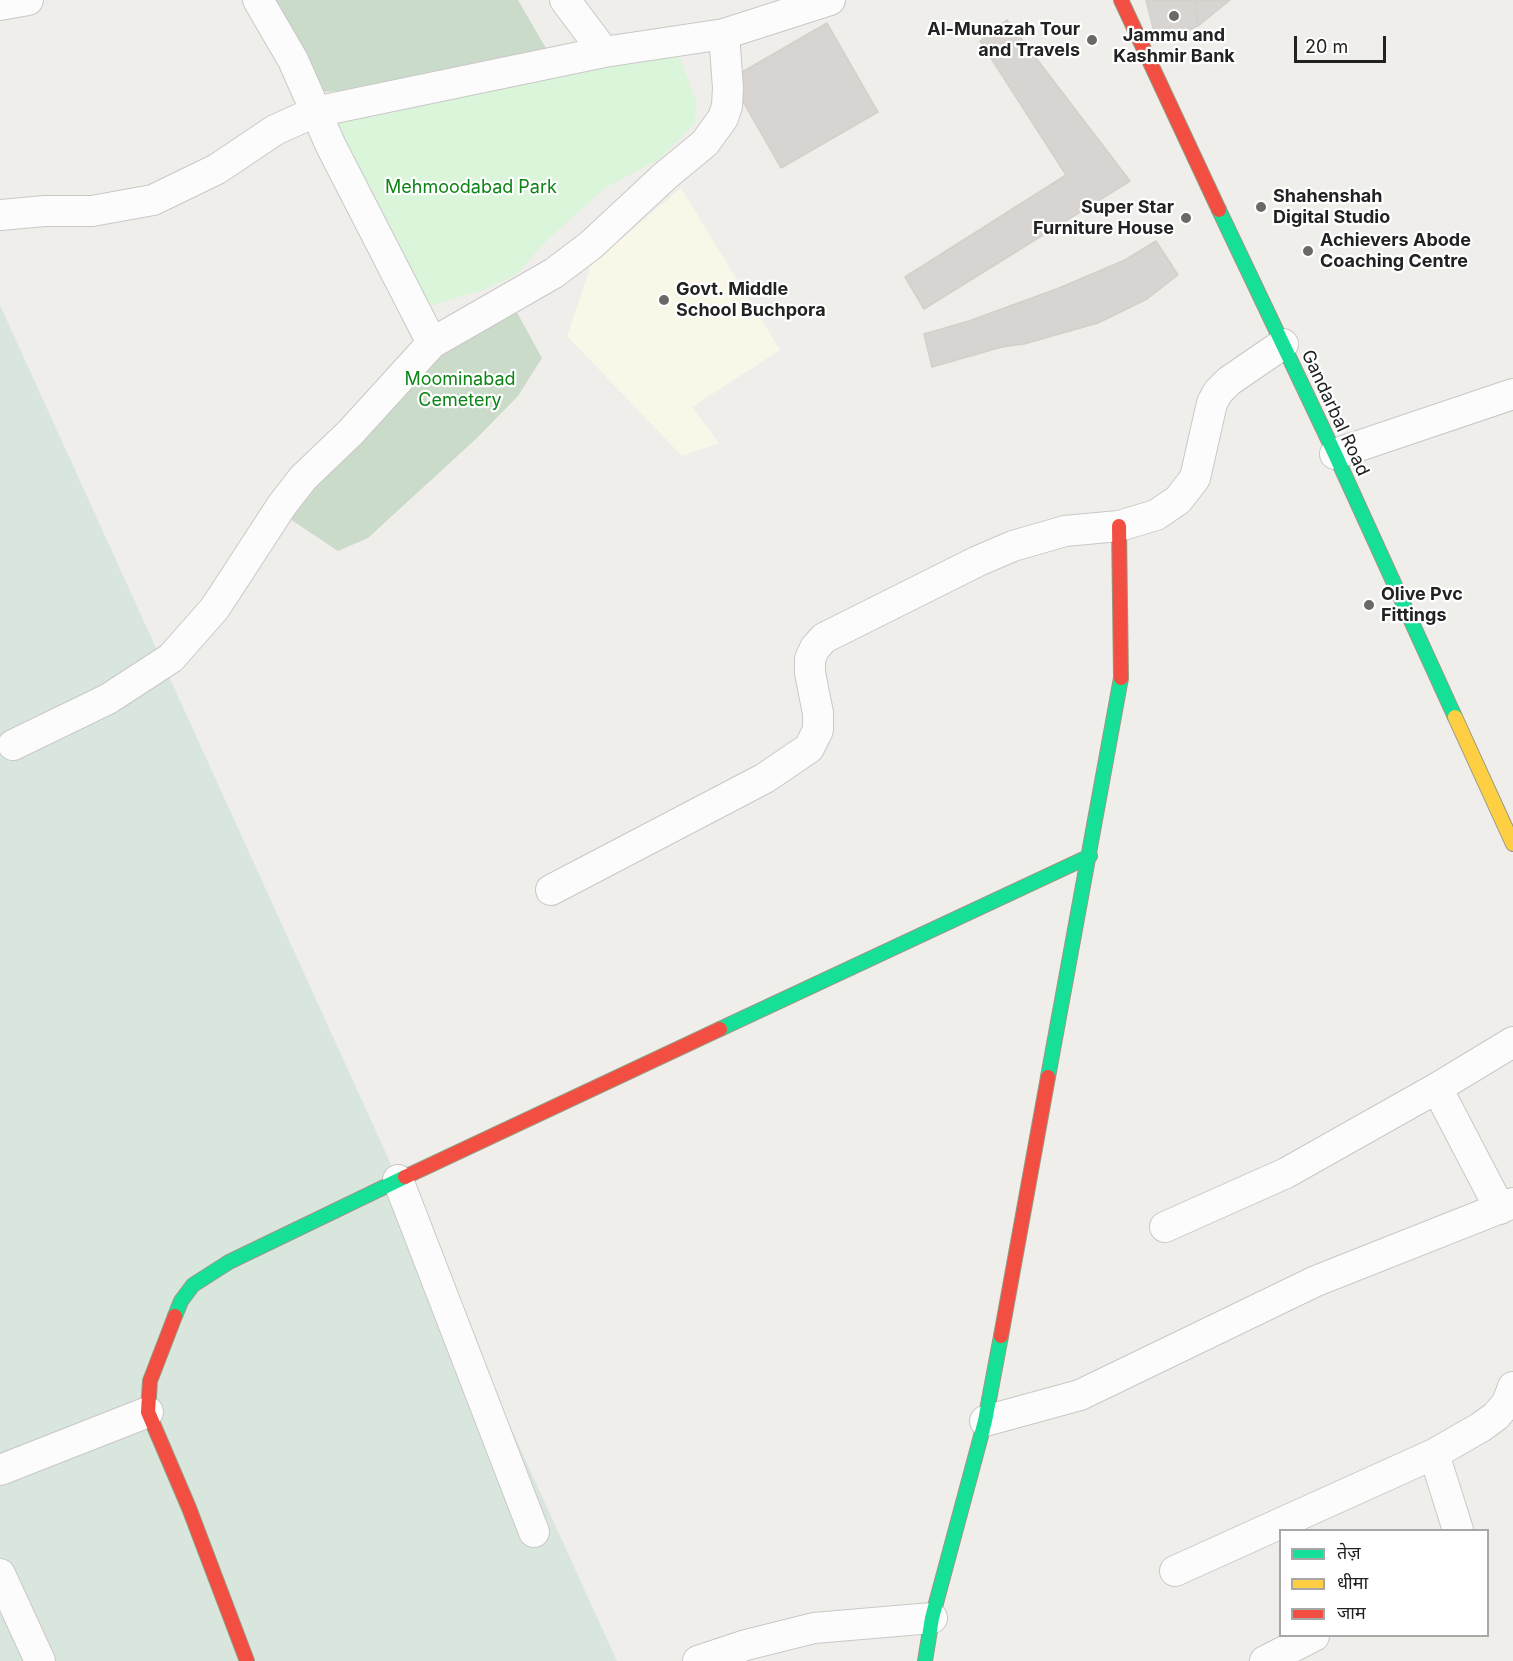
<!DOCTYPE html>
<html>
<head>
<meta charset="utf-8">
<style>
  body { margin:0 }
  #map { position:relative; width:1513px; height:1661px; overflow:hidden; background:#f0eeeb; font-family:Inter,"Noto Sans Devanagari",sans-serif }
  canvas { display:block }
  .legend { position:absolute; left:1279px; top:1529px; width:210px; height:108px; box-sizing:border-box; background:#fff; border:2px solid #a7a7a7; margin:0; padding:8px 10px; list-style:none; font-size:18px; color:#222 }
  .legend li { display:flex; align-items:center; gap:12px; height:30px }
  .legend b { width:30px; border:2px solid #a7a7a7 }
  .scale { position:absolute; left:1294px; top:36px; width:92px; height:27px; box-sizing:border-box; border:3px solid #222; border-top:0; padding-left:8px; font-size:18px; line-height:21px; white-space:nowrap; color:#222; -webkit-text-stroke:4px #fff; paint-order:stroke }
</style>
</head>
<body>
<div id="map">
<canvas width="1513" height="1661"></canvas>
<ul class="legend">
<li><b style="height:8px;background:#16e098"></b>तेज़</li>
<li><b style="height:8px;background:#ffcf43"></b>धीमा</li>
<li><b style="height:8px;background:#f24e42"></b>जाम</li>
</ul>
<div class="scale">20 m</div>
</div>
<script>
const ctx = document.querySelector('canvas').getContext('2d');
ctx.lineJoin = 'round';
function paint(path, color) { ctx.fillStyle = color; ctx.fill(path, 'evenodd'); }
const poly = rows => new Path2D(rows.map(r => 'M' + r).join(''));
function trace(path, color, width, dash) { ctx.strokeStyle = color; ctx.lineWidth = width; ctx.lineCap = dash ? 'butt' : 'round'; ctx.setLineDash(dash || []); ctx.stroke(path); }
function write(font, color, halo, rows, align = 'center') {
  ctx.font = font + ' Inter,sans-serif'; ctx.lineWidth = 4.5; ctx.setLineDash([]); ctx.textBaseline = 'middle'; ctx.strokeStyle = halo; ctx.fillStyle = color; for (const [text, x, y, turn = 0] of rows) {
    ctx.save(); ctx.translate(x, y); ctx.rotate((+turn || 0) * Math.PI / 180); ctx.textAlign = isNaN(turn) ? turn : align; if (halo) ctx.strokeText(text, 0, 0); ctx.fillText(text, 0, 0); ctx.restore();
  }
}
paint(poly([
  [681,188,780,350,692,407,719,443,682,456,567,336,591,265]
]), '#f8f7e8');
paint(poly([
  [0,305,617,1661,0,1661]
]), '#d9e6de');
paint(poly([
  [266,0,518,0,547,50,350,90,323,92],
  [514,307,542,358,518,396,477,438,368,538,338,551,287,517,431,355]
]), '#cadbca');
paint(poly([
  [678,53,696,101,695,123,661,158,605,188,548,239,516,275,483,290,427,307,335,122]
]), '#daf5da');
const building = poly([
  [1146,0,1195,0,1198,26,1157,43,1146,0],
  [1195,0,1230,0,1198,26,1195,0],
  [1007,20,1130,181,924,309,905,277,1066,175,980,41,1007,20],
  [827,23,878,112,781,168,730,79,827,23],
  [1156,241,1178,275,1147,299,1098,323,1024,344,1002,347,932,367,924,334,969,321,1059,288,1125,260,1156,241]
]);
paint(building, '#d7d4d2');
trace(building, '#d3d0cc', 1.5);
const street = poly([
  [258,0,293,60,331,146,432,343],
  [565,0,604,52],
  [0,5,28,0],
  [0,215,45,211,92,211,153,200,217,169,275,130,315,112,604,52,724,34,830,0],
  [1335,454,1513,394],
  [13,745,108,699,171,658,215,608,282,505,303,478,351,432,432,343,554,273,591,245,665,176,705,143,723,118,727,106,728,88,724,34],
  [551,890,765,778,809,748,818,730,818,713,810,673,810,659,815,648,824,638,978,561,1013,546,1065,531,1119,526,1156,515,1178,500,1195,478,1212,403,1218,392,1229,381,1283,344],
  [398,1180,534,1532],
  [1500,1209,1437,1088,1513,1042],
  [1165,1227,1286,1173,1437,1088],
  [985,1421,1080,1395,1316,1281,1513,1203],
  [1434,1454,1458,1530],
  [0,1470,148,1412],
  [1175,1571,1434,1454,1481,1427,1496,1416,1507,1403,1513,1387],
  [0,1574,40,1661],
  [698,1661,746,1645,814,1628,932,1618],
  [1265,1661,1314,1636]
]);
const fast = poly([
  [1219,210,1335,454,1455,717],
  [720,1029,1090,856],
  [1048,1077,1121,678],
  [175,1316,181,1301,193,1285,229,1262,405,1177],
  [925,1661,932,1618,985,1421,1001,1336]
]);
const slow = poly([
  [1455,717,1513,844]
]);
const jam = poly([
  [1121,0,1219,210],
  [1119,526,1121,678],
  [405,1177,720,1029],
  [175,1316,150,1381,148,1412,189,1508,247,1661],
  [1001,1336,1048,1077]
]);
trace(street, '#c9c8c7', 32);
trace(fast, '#999a82', 16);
trace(slow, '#999a82', 16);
trace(jam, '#999a82', 16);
trace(street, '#fdfcfc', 30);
trace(fast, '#16e098', 14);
trace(slow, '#ffcf43', 14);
trace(jam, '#f24e42', 14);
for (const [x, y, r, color] of [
  [1174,16,6,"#6a6968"],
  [1092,40,6,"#6a6968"],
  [1261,207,6,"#6a6968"],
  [1186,218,6,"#6a6968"],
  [1308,251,6,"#6a6968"],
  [664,300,6,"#6a6968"],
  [1369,605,6,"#6a6968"]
]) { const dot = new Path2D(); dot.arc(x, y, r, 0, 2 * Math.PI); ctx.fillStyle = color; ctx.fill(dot); trace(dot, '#fff', 2); }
write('bold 18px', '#222', '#fff', [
  ["Al-Munazah Tour",1080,30,"right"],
  ["and Travels",1080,51,"right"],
  ["Jammu and",1174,36,"center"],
  ["Kashmir Bank",1174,57,"center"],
  ["Shahenshah",1273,197],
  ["Digital Studio",1273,218],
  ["Super Star",1174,208,"right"],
  ["Furniture House",1174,229,"right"],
  ["Achievers Abode",1320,241],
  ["Coaching Centre",1320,262],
  ["Govt. Middle",676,290],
  ["School Buchpora",676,311],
  ["Olive Pvc",1381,595],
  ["Fittings",1381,616]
], 'left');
write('18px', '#0c8416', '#fff', [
  ["Mehmoodabad Park",471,188],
  ["Moominabad",460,380],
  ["Cemetery",460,401]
]);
write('18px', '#222', '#fff', [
  ["Gandarbal Road",1335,413,65]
]);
</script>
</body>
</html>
